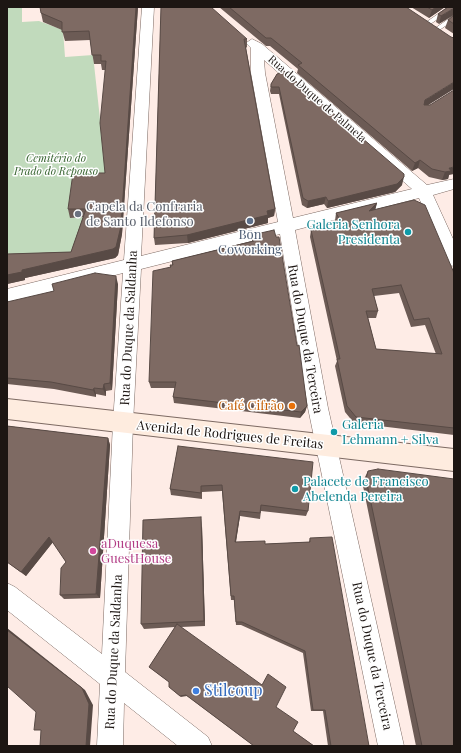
<!DOCTYPE html>
<html>
<head>
<meta charset="utf-8">
<style>
  body { margin:0 }
  #map { position:relative; width:461px; height:753px; overflow:hidden; background:#feece6; font-family:"Playfair Display",serif }
  canvas { display:block }
  .frame { position:absolute; inset:0; border:8px solid #1d1613; pointer-events:none }
</style>
</head>
<body>
<div id="map">
<canvas width="461" height="753"></canvas>
<div class="frame"></div>
</div>
<script>
const ctx = document.querySelector('canvas').getContext('2d');
ctx.lineJoin = 'round';
function paint(path, color) { ctx.fillStyle = color; ctx.fill(path, 'evenodd'); }
const poly = rows => new Path2D(rows.map(r => 'M' + r).join(''));
function trace(path, color, width, dash) { ctx.strokeStyle = color; ctx.lineWidth = width; ctx.lineCap = dash ? 'butt' : 'round'; ctx.setLineDash(dash || []); ctx.stroke(path); }
function write(font, color, halo, rows, align = 'center') {
  ctx.font = font + ' "Playfair Display",serif'; ctx.lineWidth = 3; ctx.setLineDash([]); ctx.textBaseline = 'middle'; ctx.strokeStyle = halo; ctx.fillStyle = color; for (const [text, x, y, turn = 0] of rows) {
    ctx.save(); ctx.translate(x, y); ctx.rotate((+turn || 0) * Math.PI / 180); ctx.textAlign = isNaN(turn) ? turn : align; if (halo) ctx.strokeText(text, 0, 0); ctx.fillText(text, 0, 0); ctx.restore();
  }
}
paint(poly([
  [7,7,22,7,22,22,39,21,63,30,65,57,93,55,106,174,71,257,7,259]
]), '#c1dabc');
const lane = poly([
  [448,7,454,7,454,8,429,25,425,25,425,23,448,7],
  [454,15,454,20,438,31,434,31,434,29,454,15]
]);
const street = poly([
  [142,7,154,7,141,256,278,222,251,73,251,48,246,43,252,39,262,44,427,185,454,179,454,189,433,195,454,241,454,266,448,265,446,260,419,198,295,230,328,408,404,746,378,746,308,408,280,234,141,269,133,423,125,672,208,737,212,746,178,746,124,703,123,746,97,746,100,684,7,610,7,583,15,587,102,654,113,423,123,273,7,303,7,289,124,260,142,7],
  [264,60,412,189,293,218,265,73,264,60]
]);
const secondary = poly([
  [7,399,454,449,454,471,7,419,7,399]
]);
trace(lane, '#7d6a63', 1);
trace(street, '#7d6a63', 1);
trace(secondary, '#7d6a63', 2);
paint(lane, '#fff');
paint(street, '#fff');
paint(secondary, '#feecdf');
paint(poly([
  [138,7,122,234,118,255,115,258,25,278,25,280,7,284,7,254,71,252,83,217,70,218,68,209,105,173,105,70,102,70,101,64,94,64,90,40,65,41,62,30,43,22,41,13],
  [161,7,247,39,247,47,246,48,275,209,274,216,268,218,268,223,188,243,155,245,154,238],
  [219,7,406,7,428,105,449,175,448,179,442,180,429,177,418,168,412,171,297,73,298,69,270,46,266,46],
  [411,7,445,7,429,18],
  [448,7,439,24,436,22,438,14],
  [454,15,454,34,445,28,448,20],
  [277,74,402,185,395,192,327,208,324,204,307,208,302,205,279,94,271,94,270,91,271,84],
  [377,203,375,209,454,273,454,435,354,423,345,412,335,366,337,361,310,237,311,230,338,228,335,221,336,213],
  [399,293,411,327,425,325,436,354,376,349,368,318,376,318,378,311,374,296],
  [252,235,307,406,305,412,300,418,174,403,173,397,175,388,151,388,149,382,170,268,170,265,172,265,172,261,252,241],
  [118,284,112,390,106,391,106,396,96,394,96,397,54,389,7,384,7,302],
  [7,426,108,438,110,445,100,598,64,599,60,595,66,562,53,542,26,576,7,562],
  [178,446,308,511,306,516,261,511,260,519,240,516,236,542,265,544,309,542,310,538,369,746,328,746,323,711,311,711,303,653,241,625,236,625,234,600,231,600,222,491,202,492,202,499,171,495,170,489],
  [368,471,454,746,416,746,363,486,365,477],
  [202,526,205,626,181,627,276,707,293,731,314,746,254,746,187,696,181,697,169,687,169,682,149,667,175,627,144,629,141,624]
]), '#6c5b55');
paint(poly([
  [136,7,138,7,122,234,118,255,115,258,25,278,25,280,7,284,7,275,22,270,113,249],
  [436,7,445,7,429,18,432,10],
  [454,8,454,15,439,24,441,16],
  [454,82,454,89,422,109,425,100],
  [420,160,418,168,412,171,415,163],
  [454,167,454,174,449,175,448,179,442,180,445,172,449,168],
  [404,177,402,185,395,192,327,208,328,201],
  [326,197,324,204,307,208,308,201],
  [377,203,375,211,369,211],
  [275,209,274,216,268,218,268,223,188,243,187,235],
  [116,276,118,284,112,390,110,383],
  [104,384,106,391,106,396,103,389],
  [94,388,96,394,96,397,93,390],
  [307,406,305,412,300,418,301,412],
  [108,438,110,445,100,598,96,594],
  [240,511,240,516,235,547,235,542],
  [201,517,202,526,205,626,204,621],
  [49,537,53,542,26,576,21,572],
  [7,628,85,690,93,705,90,746,86,746,7,630]
]), '#584a45');
const building = poly([
  [40,7,136,7,121,226,116,247,113,249,22,270,22,272,7,275,7,254,71,252,86,209,68,209,73,173,105,173,100,123,106,61,101,61,101,55,92,55,89,31,62,32,62,22,41,13,40,7],
  [161,7,211,7,247,39,244,39,275,209,267,211,268,215,187,235,154,238,161,7],
  [229,7,406,7,451,37,454,38,454,82,425,100,424,105,430,105,454,90,454,167,449,168,451,171,445,172,432,169,420,160,415,163,298,65,302,63,271,38,266,38,229,7],
  [427,7,436,7,432,10,427,7],
  [448,7,454,7,454,8,441,16,438,14,448,7],
  [454,15,454,24,448,20,454,15],
  [284,71,404,174,404,177,397,184,328,201,326,197,308,201,303,198,279,87,271,87,271,84,277,74,284,71],
  [414,200,425,205,454,273,454,428,356,417,347,406,337,359,340,359,311,230,344,227,336,213,377,203,369,211,414,200],
  [401,285,414,320,429,318,442,354,376,349,366,311,378,311,372,289,401,285],
  [274,230,276,237,279,237,297,346,299,345,307,406,301,412,173,397,176,382,149,382,153,271,171,267,170,265,173,265,172,261,254,241,252,235,274,230],
  [95,273,116,276,110,383,104,384,103,389,94,388,93,390,51,382,7,378,7,302,54,291,52,284,95,273],
  [7,426,108,438,96,594,60,595,61,568,66,562,49,537,21,572,7,562,7,426],
  [178,446,313,462,308,511,261,505,260,513,240,511,235,542,265,541,265,544,310,542,310,538,332,537,369,746,331,746,325,710,313,710,305,651,242,622,236,622,234,596,231,596,222,485,201,486,201,493,170,489,178,446],
  [378,469,454,479,454,746,422,746,366,479,368,471,378,469],
  [201,517,204,621,141,624,143,520,201,517],
  [177,624,262,685,268,674,286,687,276,707,298,722,293,731,314,746,254,746,186,695,180,696,169,687,169,682,149,667,177,624],
  [7,630,82,688,89,704,86,746,40,746,41,730,34,730,36,712,7,686,7,630]
]);
paint(building, '#7e6a63');
trace(building, '#584a45', 1);
for (const [x, y, r, color] of [
  [78,214,4,"#6b7280"],
  [250,221,4,"#5c6f8a"],
  [408,232,4,"#0f9aa8"],
  [292,406,4,"#e8710a"],
  [334,432,4,"#0f9aa8"],
  [295,489,4,"#0f9aa8"],
  [93,551,4,"#d1479c"],
  [196,691,4,"#3f7fe0"]
]) { const dot = new Path2D(); dot.arc(x, y, r, 0, 2 * Math.PI); ctx.fillStyle = color; ctx.fill(dot); trace(dot, '#fefefe', 1.5); }
write('11px', '#1d1613', '#fefefe', [
  ["Rua do Duque de Palmela",317,99,41]
]);
write('italic 11px', '#36632f', '#fefefe', [
  ["Cemitério do",56,159],
  ["Prado do Repouso",56,172]
]);
write('13px', '#5b616d', '#fefefe', [
  ["Capela da Confraria",86,207],
  ["de Santo Ildefonso",86,222]
], 'left');
write('13px', '#0d838f', '#fefefe', [
  ["Galeria Senhora",400,225,"right"],
  ["Presidenta",400,240,"right"],
  ["Galeria",342,425],
  ["Lehmann + Silva",342,440],
  ["Palacete de Francisco",303,482],
  ["Abelenda Pereira",303,497]
], 'left');
write('13px', '#4e5e75', '#fefefe', [
  ["Bōn",250,235],
  ["Coworking",250,250]
]);
write('13px', '#1d1613', '#fefefe', [
  ["Rua do Duque da Saldanha",129,328,-87],
  ["Rua do Duque da Terceira",305,339,80],
  ["Avenida de Rodrigues de Freitas",230,435,6],
  ["Rua do Duque da Saldanha",114,652,-87],
  ["Rua do Duque da Terceira",372,656,78]
]);
write('13px', '#c56008', '#fefefe', [
  ["Café Cifrão",284,406]
], 'right');
write('13px', '#b23c85', '#fefefe', [
  ["aDuquesa",101,544],
  ["GuestHouse",101,559]
], 'left');
write('16px', '#366cbe', '#fefefe', [
  ["Stilcoup",204,691]
], 'left');
</script>
</body>
</html>
